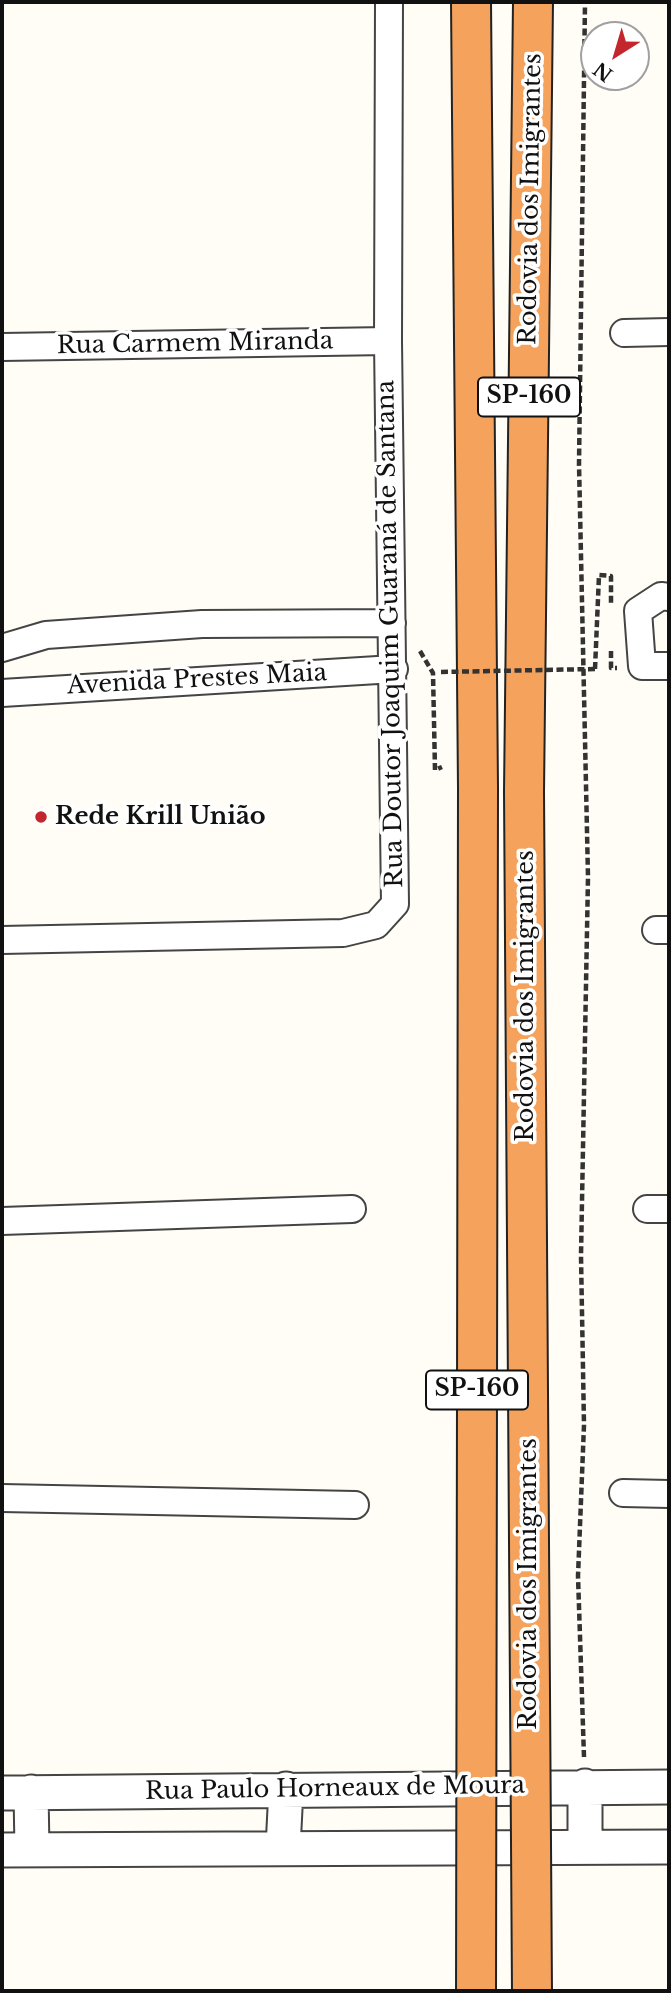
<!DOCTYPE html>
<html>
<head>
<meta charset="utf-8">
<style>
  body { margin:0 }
  #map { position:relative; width:671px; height:1993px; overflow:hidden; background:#fffdf5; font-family:"Libre Baskerville",serif }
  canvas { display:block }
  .frame { position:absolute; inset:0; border:4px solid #111; pointer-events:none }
  .north { position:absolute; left:580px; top:21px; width:70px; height:70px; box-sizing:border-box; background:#fff; border:2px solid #a0a0a0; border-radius:50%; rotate:217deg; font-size:19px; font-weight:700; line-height:28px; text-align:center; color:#111 }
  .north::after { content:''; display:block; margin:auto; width:24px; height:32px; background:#c4262e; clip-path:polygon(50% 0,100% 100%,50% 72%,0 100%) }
</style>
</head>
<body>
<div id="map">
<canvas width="671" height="1993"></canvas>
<div class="frame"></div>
<div class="north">N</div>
</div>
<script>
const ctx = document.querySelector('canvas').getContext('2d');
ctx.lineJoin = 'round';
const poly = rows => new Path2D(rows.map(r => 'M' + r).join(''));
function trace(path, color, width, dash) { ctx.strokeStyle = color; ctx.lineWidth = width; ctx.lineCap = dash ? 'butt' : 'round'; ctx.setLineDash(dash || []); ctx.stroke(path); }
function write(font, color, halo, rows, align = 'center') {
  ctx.font = font + ' "Libre Baskerville",serif'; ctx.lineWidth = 7; ctx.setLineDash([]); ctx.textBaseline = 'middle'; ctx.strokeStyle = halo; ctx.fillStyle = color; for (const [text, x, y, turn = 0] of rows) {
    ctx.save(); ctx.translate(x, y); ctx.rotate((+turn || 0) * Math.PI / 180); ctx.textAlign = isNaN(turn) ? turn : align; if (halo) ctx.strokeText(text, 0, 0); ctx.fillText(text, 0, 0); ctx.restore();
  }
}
const minor = poly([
  [624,333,669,332],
  [2,347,388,341],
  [669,597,661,596,638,611,642,666,669,666],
  [2,648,46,635,202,624,392,623],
  [2,693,394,669],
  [656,930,669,930],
  [2,940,343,933,376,925,395,904,388,341,389,2],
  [647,1209,669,1209],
  [2,1221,352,1209],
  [623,1493,669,1494],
  [2,1498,355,1505]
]);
const tertiary = poly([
  [585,1786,585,1847],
  [31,1792,32,1849],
  [2,1793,669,1787],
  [283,1848,286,1789],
  [2,1850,669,1847]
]);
const motorway = poly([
  [471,2,478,788],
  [524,791,533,2]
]);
trace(minor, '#444', 30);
trace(tertiary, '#444', 37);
trace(motorway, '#222', 42);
trace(poly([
  [420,651,433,673,435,770,442,767],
  [611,651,611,668,617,668],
  [595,669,599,575,611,576,611,604],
  [584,1757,578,1576,584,1425,581,1256,588,877,579,464,585,2]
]), '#333', 4.5, [7, 3.5]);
trace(minor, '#fff', 26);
trace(tertiary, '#fff', 33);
trace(motorway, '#f5a25d', 38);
const motorwayBridge = poly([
  [524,791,532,1991],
  [476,1991,478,788]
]);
trace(motorwayBridge, '#222', 42, []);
trace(poly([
  [441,672,595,669]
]), '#333', 4.5, [7, 3.5]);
trace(motorwayBridge, '#f5a25d', 38);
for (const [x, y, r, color] of [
  [41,817,7,"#c4262e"]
]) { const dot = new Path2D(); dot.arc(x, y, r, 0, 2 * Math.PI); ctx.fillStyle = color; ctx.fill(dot); trace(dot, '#fff', 2.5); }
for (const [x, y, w] of [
  [529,397,102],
  [477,1390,102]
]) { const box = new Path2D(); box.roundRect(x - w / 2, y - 19.5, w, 39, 5); ctx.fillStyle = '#fff'; ctx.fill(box); trace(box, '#111', 2); }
write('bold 23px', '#111', null, [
  ["SP-160",529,397],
  ["SP-160",477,1390]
]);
write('24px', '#111', '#fff', [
  ["Rodovia dos Imigrantes",531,199,-89],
  ["Rua Carmem Miranda",195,344,-1],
  ["Rua Doutor Joaquim Guaraná de Santana",391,634,-91],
  ["Avenida Prestes Maia",197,680,-3],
  ["Rodovia dos Imigrantes",526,996,-90],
  ["Rodovia dos Imigrantes",529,1584,-90],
  ["Rua Paulo Horneaux de Moura",335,1789,-1]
]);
write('bold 24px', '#111', '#fff', [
  ["Rede Krill União",55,817]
], 'left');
</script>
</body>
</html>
